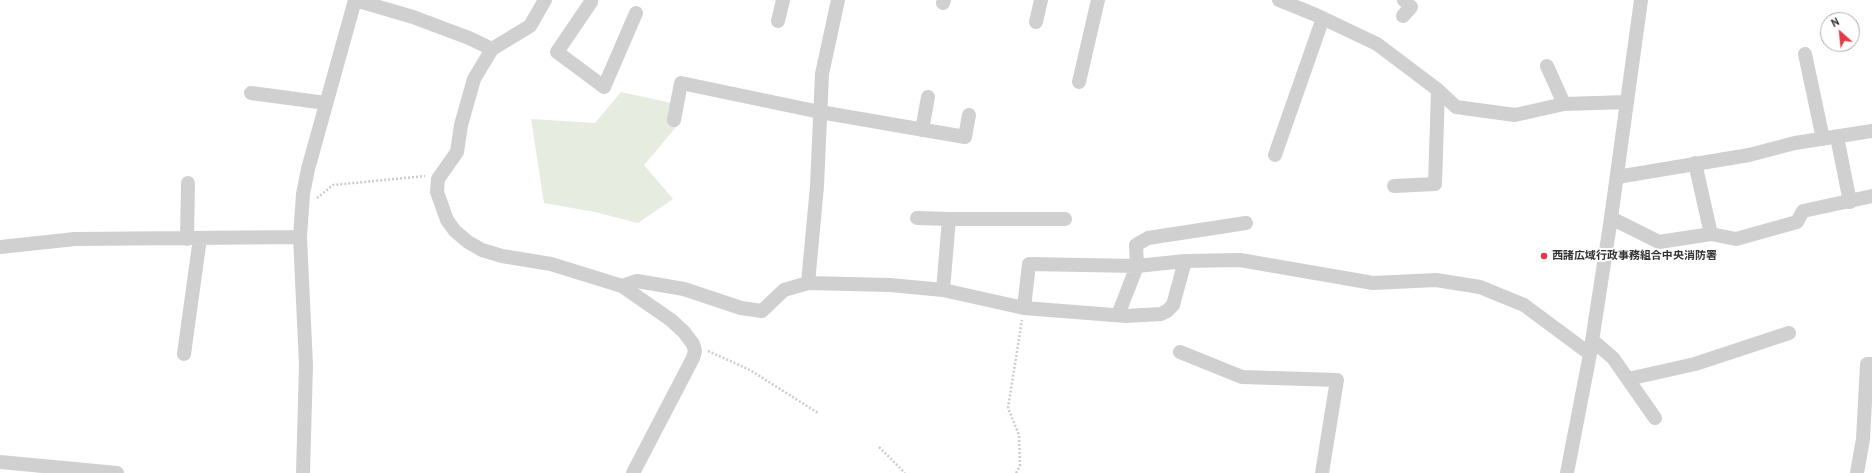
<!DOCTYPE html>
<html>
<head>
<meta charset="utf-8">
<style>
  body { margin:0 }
  #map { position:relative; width:1872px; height:473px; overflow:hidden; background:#fff; font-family:"PT Sans",sans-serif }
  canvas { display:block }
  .north { position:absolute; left:1820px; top:12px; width:40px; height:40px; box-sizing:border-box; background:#fff; border:1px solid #adadad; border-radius:50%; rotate:333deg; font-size:11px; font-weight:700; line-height:16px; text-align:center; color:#333 }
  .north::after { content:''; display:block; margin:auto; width:14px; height:18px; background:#e63946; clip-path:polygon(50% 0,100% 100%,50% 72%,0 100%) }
</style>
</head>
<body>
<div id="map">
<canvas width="1872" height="473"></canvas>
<div class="north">N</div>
</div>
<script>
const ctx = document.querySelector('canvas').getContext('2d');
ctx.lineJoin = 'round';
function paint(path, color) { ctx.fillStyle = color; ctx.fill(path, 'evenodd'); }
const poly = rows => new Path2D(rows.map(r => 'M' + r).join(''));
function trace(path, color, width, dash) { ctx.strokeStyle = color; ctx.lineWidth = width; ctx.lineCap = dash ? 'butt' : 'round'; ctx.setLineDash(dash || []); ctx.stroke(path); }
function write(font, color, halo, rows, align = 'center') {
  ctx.font = font + ' "PT Sans","Noto Sans JP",sans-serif'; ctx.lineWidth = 4; ctx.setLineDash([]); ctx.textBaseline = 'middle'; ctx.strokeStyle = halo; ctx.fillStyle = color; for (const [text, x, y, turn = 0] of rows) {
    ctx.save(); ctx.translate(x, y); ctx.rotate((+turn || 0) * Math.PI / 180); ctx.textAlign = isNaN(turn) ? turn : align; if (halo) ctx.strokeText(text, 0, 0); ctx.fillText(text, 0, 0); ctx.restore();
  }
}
paint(poly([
  [621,92,676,104,677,126,644,165,673,199,638,223,595,212,544,203,531,119,595,123]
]), '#e6ecdf');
trace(poly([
  [317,198,333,185,425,176],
  [708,351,750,370,818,413],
  [879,447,905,473],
  [1016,473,1020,466,1019,435,1008,408,1022,320]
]), '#cdcdcd', 2.5, [2, 2]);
trace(poly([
  [355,0,413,17,469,38,492,49],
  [545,0,530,26,492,49,474,79,461,125,457,152,438,179,437,192,447,220,455,231,468,242,482,250,502,256,551,264,622,286,671,320,684,332,693,344,695,351,693,358,633,473],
  [591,0,591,2,557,52,604,87,636,13],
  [1279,0,1316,15,1377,44,1438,90,1456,107,1515,115,1564,104,1627,102],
  [943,3,944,0],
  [1403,16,1411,7,1404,0],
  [778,21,783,0],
  [1036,22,1041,0],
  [1805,54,1823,139],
  [1547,66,1564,104],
  [1079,82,1098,0],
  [251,93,326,103],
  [674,120,681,83,820,112,965,137,969,115],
  [922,130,928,97],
  [1837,137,1850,202],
  [1275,155,1323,18],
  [1695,163,1711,234],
  [1617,177,1749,155,1795,143,1872,131],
  [1394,186,1435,184,1438,90],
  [917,218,949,219],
  [1611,218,1659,242,1711,234,1736,239,1797,222,1803,211,1872,196],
  [187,239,188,183],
  [0,247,75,239,300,237],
  [808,283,817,186,822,74,838,0],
  [622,286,637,281,684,289,741,308,762,311,784,290,808,283,890,285,943,290,1024,308,1126,316,1161,314,1167,311,1173,305,1185,261,1240,260,1373,283,1436,280,1480,287,1524,305,1590,354],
  [943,290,949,219,1065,219],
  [1024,308,1029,264,1137,266,1185,261],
  [1118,315,1137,266,1136,245,1148,238,1246,223],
  [1592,340,1613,358,1655,418],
  [1180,352,1242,377,1337,380,1322,473],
  [184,354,200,238],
  [1628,379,1695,364,1789,333],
  [0,462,117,473],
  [303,473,306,365,300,237,303,194,308,169,355,0],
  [1567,473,1590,354,1611,218,1641,0],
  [1857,473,1863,439,1867,364,1872,364]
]), '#d0d0d0', 14);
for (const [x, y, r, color] of [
  [1544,256,4,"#e63946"]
]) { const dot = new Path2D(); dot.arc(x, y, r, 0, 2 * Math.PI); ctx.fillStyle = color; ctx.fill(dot); trace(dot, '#fff', 1.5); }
write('bold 11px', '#333', '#fff', [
  ["西諸広域行政事務組合中央消防署",1552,256]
], 'left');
</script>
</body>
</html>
